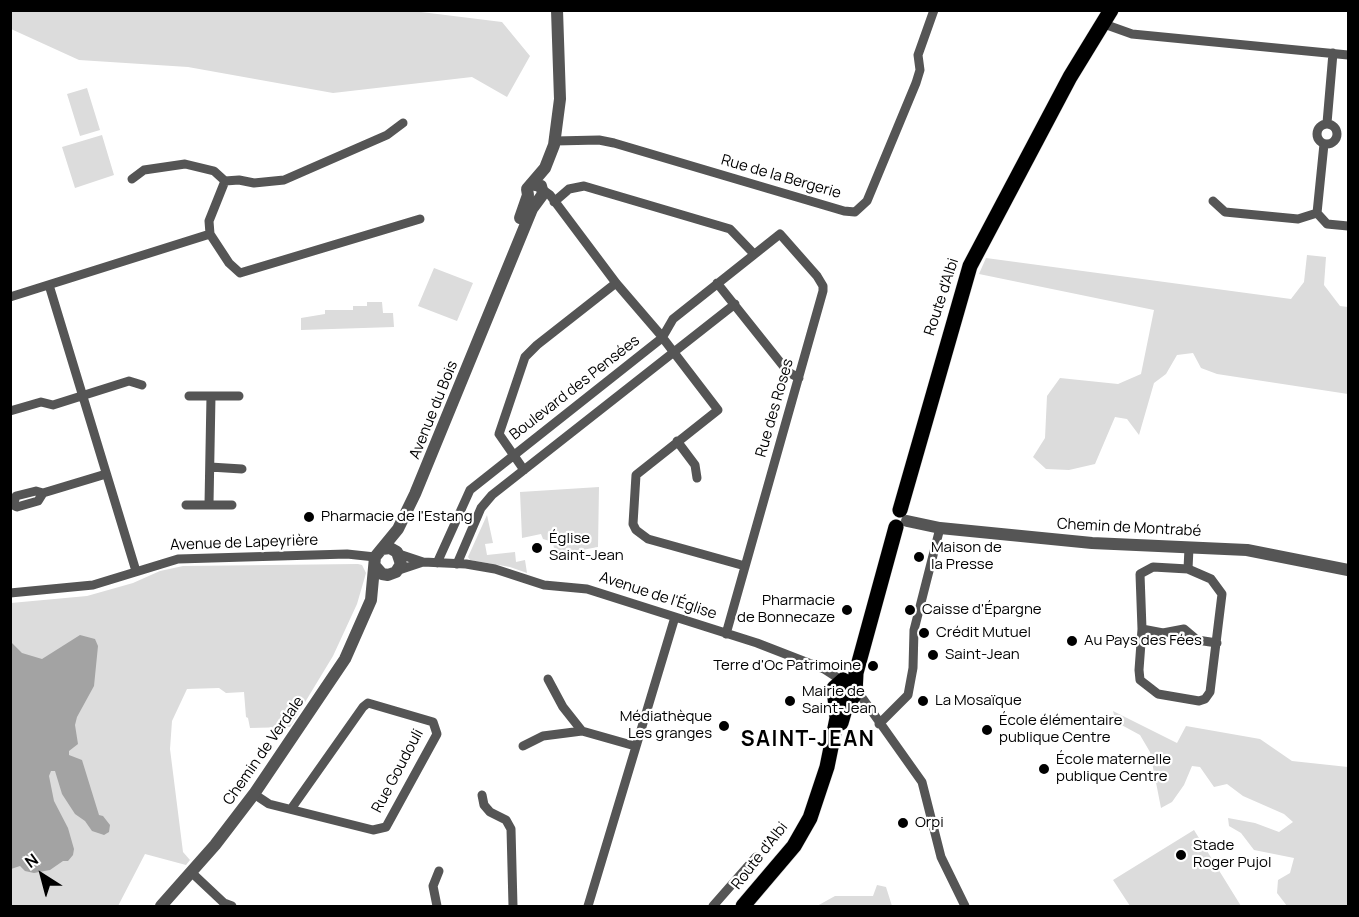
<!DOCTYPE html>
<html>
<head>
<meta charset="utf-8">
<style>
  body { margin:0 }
  #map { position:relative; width:1359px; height:917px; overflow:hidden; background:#fff; font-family:Manrope,sans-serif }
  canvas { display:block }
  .frame { position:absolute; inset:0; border:12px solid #000; pointer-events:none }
  .north { position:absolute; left:12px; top:845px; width:60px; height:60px; -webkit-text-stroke:4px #fff; paint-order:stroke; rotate:324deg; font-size:16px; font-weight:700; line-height:24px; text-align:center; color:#000 }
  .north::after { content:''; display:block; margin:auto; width:21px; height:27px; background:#000; clip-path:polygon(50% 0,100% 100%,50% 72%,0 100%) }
</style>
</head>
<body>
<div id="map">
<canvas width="1359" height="917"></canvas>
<div class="frame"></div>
<div class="north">N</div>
</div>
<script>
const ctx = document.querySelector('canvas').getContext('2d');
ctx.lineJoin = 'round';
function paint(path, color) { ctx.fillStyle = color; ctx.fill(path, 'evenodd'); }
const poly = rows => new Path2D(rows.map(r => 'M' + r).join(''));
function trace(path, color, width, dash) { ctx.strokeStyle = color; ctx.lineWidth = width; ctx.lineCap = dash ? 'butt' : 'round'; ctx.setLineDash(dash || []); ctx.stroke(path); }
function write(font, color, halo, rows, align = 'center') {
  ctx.font = font + ' Manrope,sans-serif'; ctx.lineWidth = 4.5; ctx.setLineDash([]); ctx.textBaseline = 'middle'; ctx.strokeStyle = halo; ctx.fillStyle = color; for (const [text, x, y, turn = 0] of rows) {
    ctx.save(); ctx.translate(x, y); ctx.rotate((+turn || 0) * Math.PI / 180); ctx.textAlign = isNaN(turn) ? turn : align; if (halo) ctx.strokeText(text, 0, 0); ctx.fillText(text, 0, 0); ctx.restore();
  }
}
paint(poly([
  [11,10,413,11,502,22,530,56,507,97,472,77,333,93,188,67,79,60,11,29],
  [87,88,100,130,80,136,67,94],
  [102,135,114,175,75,188,62,147],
  [1307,255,1326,257,1324,285,1340,306,1348,307,1348,394,1217,374,1201,368,1193,353,1177,355,1166,374,1154,383,1139,435,1127,419,1115,417,1095,464,1069,470,1046,469,1033,457,1045,438,1047,396,1060,378,1118,384,1141,374,1154,310,979,274,986,258,1291,299,1304,282],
  [434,268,473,283,457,321,418,306],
  [367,302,382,302,383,313,393,313,394,327,301,330,301,318,325,314,325,310,353,310,353,306,367,306],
  [599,487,598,547,555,555,553,542,543,539,541,534,522,538,520,492],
  [487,515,493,543,485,544,487,555,515,552,516,562,525,560,527,573,510,567,470,560,468,557],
  [358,564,362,565,366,573,357,604,333,656,290,727,250,728,248,718,246,717,244,692,226,693,219,688,187,689,172,721,170,749,183,852,190,860,186,865,145,854,118,906,11,906,11,603,87,596,133,583,160,571,183,566],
  [1113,711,1177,743,1186,726,1260,739,1292,761,1348,767,1348,906,1287,906,1277,893,1278,880,1290,873,1294,858,1254,850,1241,833,1229,826,1228,818,1255,823,1279,832,1293,822,1284,814,1243,796,1227,784,1214,787,1200,767,1192,766,1184,785,1172,802,1161,808,1150,752,1140,735,1116,722],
  [1194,830,1241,906,1130,906,1113,880],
  [877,885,886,887,892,906,817,906,835,896,873,896]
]), '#dcdcdc');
paint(poly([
  [80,635,95,639,98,646,94,686,77,717,75,725,78,744,69,751,69,755,82,760,99,815,103,816,110,825,109,832,104,835,92,831,85,821,75,814,62,794,55,771,51,771,49,776,54,801,68,828,74,849,73,855,68,861,63,861,50,870,34,873,25,871,20,866,11,869,11,642,22,653,42,659]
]), '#a3a3a3');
const primary = poly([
  [900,510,970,266,1070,77,1111,10],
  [841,723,846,706,855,694,856,673,896,527],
  [743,906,794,846,810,818,827,767,837,718,834,688,843,680,854,686]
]);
trace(primary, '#dbdbdb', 16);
trace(poly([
  [1104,24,1132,34,1348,55],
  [1327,123,1333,53],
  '1317 134a10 10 0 1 1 20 0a10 10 0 1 1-20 0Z',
  [555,141,599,140,614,143,844,211,855,212,867,201,916,83,920,70,918,55,934,10],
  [1324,144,1317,213,1327,224,1348,226],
  [132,179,144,170,185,164,214,171,225,181],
  [543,190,550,195,616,283,659,333,718,410,636,475,633,524,636,530,648,539,745,566],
  [1213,201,1225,212,1298,219,1317,213],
  [554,202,569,189,584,186,730,229,754,254],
  [210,234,209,221,225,181,239,180,254,183,284,180,387,135,403,123],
  [210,234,229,263,240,273,420,219],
  [717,283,788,372,799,378],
  [49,285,136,571],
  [10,297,210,234],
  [189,396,239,396],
  [10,411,41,402,53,405,129,381,142,385],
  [677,441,695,465,697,478],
  [210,467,242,469],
  [524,470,499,434,525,357,537,345,616,283],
  [43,493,38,501,17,507,13,505,16,496,36,491,43,493,106,474],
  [209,504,211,396],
  [186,505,232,505],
  [399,554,423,562],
  [437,563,470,490,662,338,673,319,780,234,817,276,823,286,823,291,726,634],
  [457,564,481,508,492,495,735,304],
  [1188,569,1211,579,1222,594,1210,692,1205,699,1199,701,1158,694,1140,680,1139,670,1142,629,1140,574,1153,567,1188,569,1189,548],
  [399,570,423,562,466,564,495,569,544,585,587,589,757,643,824,669,841,680],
  [10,593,93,585,178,559,347,554,375,557],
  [1142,629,1163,633,1184,629,1197,640,1217,643],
  [548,679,563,707,582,731],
  [856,689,922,782,941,857,965,906],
  [879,724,908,695,913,668,914,630,940,528],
  [523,746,543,736,582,731,635,746],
  [254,794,269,804,373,830,386,827,437,734,433,722,368,703,363,707,291,809],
  [482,795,484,805,490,812,506,820,511,829,513,906],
  [191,872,224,903,232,906],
  [437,906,433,886,439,871],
  [588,906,675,617],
  [713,906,756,857]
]), '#555', 9);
trace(poly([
  [520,218,528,195,527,189,545,168,554,145,560,99,557,10],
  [907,521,940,528,1092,543,1247,550,1348,570],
  [375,566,382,574,388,575,396,572,401,564,397,552,390,548,382,549],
  [161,906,215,845,254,794,345,659,371,600,375,557,398,529,415,494,532,209,543,194,541,186,531,184]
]), '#555', 12);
trace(primary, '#000', 15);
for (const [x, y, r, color] of [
  [309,517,6,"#000"],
  [537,548,6,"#000"],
  [919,557,6,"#000"],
  [847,610,6,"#000"],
  [910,610,6,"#000"],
  [924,633,6,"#000"],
  [1072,641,6,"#000"],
  [933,655,6,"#000"],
  [873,666,6,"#000"],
  [790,701,6,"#000"],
  [923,701,6,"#000"],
  [724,726,6,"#000"],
  [987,730,6,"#000"],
  [1044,769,6,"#000"],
  [903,823,6,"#000"],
  [1181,855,6,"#000"]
]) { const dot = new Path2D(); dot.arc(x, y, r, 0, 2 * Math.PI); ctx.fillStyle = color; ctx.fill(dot); trace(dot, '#fff', 2); }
write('15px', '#000', '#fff', [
  ["Rue de la Bergerie",781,177,16],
  ["Route d'Albi",942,297,-72],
  ["Boulevard des Pensées",575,388,-38],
  ["Rue des Roses",775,408,-74],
  ["Avenue du Bois",434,410,-68],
  ["Chemin de Montrabé",1129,528,3],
  ["Avenue de Lapeyrière",244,543,-2],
  ["Avenue de l'Église",658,596,18],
  ["Chemin de Verdale",264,751,-55],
  ["Rue Goudouli",398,771,-62],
  ["Route d'Albi",760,856,-52]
]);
write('15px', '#000', '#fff', [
  ["Pharmacie de l'Estang",321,517],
  ["Église",549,539],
  ["Saint-Jean",549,556],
  ["Maison de",931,548],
  ["la Presse",931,565],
  ["Pharmacie",835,601,"right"],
  ["de Bonnecaze",835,618,"right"],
  ["Caisse d'Épargne",922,610],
  ["Crédit Mutuel",936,633],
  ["Au Pays des Fées",1084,641],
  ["Saint-Jean",945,655],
  ["Terre d'Oc Patrimoine",861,666,"right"],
  ["Mairie de",802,692],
  ["Saint-Jean",802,709],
  ["La Mosaïque",935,701],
  ["Médiathèque",712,717,"right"],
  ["Les granges",712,734,"right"],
  ["École élémentaire",999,721],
  ["publique Centre",999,738],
  ["École maternelle",1056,760],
  ["publique Centre",1056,777],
  ["Orpi",915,823],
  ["Stade",1193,846],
  ["Roger Pujol",1193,863]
], 'left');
ctx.letterSpacing = '1.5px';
write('bold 21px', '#000', '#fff', [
  ["SAINT-JEAN",808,740]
]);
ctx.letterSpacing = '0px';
</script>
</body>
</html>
